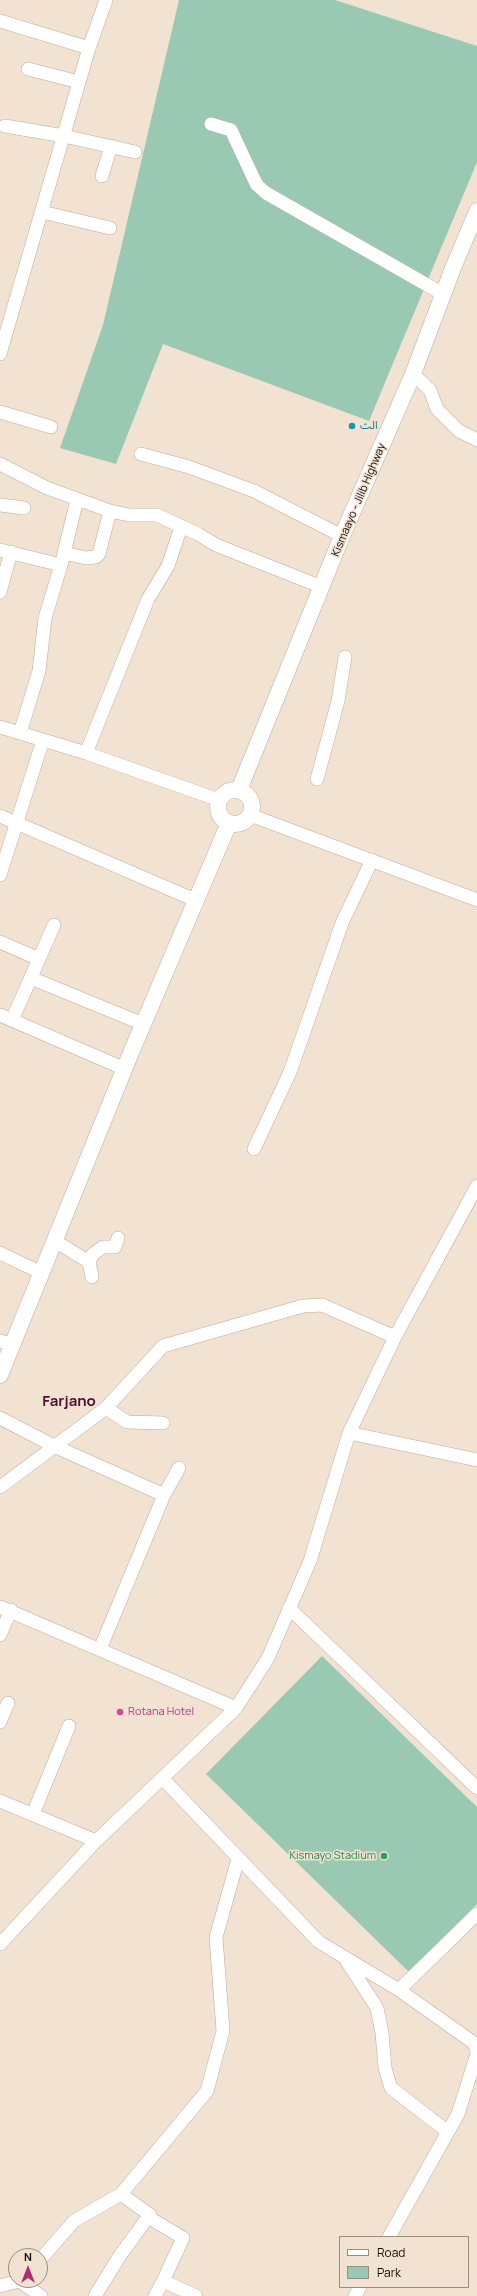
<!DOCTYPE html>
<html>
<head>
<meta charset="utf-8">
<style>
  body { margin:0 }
  #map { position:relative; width:477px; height:2296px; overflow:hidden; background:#f2e2d2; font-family:Manrope,sans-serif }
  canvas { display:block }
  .legend { position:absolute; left:339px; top:2236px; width:130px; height:52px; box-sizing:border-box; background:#f2e2d2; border:1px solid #998d82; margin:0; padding:5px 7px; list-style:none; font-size:12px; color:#130e09 }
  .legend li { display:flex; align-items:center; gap:8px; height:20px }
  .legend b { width:20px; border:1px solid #998d82 }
  .north { position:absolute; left:8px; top:2248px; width:40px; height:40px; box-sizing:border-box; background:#f2e2d2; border:1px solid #998d82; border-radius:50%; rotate:0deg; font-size:11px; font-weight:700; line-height:16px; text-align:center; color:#130e09 }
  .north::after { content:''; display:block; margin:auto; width:14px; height:18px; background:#af2c75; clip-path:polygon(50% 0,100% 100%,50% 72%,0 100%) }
</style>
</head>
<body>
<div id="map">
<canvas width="477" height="2296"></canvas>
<ul class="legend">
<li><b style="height:5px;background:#fff"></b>Road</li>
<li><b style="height:11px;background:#99c9b2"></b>Park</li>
</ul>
<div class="north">N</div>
</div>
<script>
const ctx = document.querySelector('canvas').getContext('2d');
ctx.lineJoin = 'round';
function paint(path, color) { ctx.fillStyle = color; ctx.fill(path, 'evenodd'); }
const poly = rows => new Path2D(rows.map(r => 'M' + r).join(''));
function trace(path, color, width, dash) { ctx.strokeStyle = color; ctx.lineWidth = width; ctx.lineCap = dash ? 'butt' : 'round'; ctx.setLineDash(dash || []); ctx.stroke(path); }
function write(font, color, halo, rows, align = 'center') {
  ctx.font = font + ' Manrope,"Noto Sans Arabic",sans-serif'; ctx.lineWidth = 3; ctx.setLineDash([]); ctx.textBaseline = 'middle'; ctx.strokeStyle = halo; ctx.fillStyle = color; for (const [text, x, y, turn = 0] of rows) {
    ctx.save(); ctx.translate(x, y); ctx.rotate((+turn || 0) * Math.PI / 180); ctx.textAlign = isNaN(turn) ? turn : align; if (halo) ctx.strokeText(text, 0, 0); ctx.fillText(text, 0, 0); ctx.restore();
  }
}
paint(poly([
  [179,0,335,0,477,46,477,162,369,421,163,344,116,464,60,448,103,325],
  [322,1656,477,1807,477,1904,409,1972,206,1774]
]), '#99c9b2');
const minor = poly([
  [0,21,89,48],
  [28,69,79,82],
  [211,124,231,130,253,177,257,185,266,193,443,294],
  [5,126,64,136,135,152],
  [102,176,111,146],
  [42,212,110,228],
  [0,354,89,48,106,0],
  [413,374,430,390,437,409,459,431,477,440],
  [0,412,51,427],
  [141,454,189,467,254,491,342,536],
  [0,464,47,488,110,511,129,515,157,515,198,534,216,545,322,587],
  [0,505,24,508],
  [0,550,61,565],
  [64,553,86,558,96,557,99,554,110,511],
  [0,592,11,552],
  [0,727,86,753,219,800],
  [20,733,39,671,45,618,61,565,77,500],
  [86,753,148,599,168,566,181,527],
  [317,779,338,701,345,657],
  [250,815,477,900],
  [0,816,195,900],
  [0,875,43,740],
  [0,942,39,959],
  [31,978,143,1024],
  [0,1015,125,1069],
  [12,1020,54,925],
  [254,1149,290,1072,342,923,372,860],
  [55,1241,89,1262],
  [0,1253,42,1273],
  [92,1277,89,1262,93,1254,103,1247,115,1247,118,1238],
  [0,1341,13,1345],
  [106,1408,127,1422,163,1423],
  [0,1418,54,1446,164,1495],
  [349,1433,477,1460],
  [0,1487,106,1408,163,1346,303,1306,322,1305,395,1337],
  [0,1607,236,1708],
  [289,1608,477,1788],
  [0,1635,11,1610],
  [100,1649,164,1495,179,1468],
  [0,1722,8,1703],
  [163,1779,319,1942,399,1990,474,2043,477,2051],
  [0,1801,96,1841],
  [33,1814,69,1726],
  [0,1944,96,1841,236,1708,268,1658,310,1561,349,1433,395,1337,477,1186],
  [346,1960,377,2008,382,2033,385,2068,391,2088,448,2132],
  [399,1990,477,1914],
  [121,2194,150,2215,148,2217,183,2238,163,2281,196,2296],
  [389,2237,458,2114,477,2054],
  [40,2260,74,2221,121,2194,207,2091,223,2031,216,1937,238,1859],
  [21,2282,41,2296],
  [0,2286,22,2280],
  [95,2296,119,2257,148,2217],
  [155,2296,163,2281],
  [355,2296,360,2287]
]);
const major = poly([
  '218 807a17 17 0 1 1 34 0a17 17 0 1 1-34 0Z',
  [239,790,342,536,413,374,453,268,477,211],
  [0,1375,130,1055,229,823]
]);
trace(minor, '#baac9c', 14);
trace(major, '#baac9c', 17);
trace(minor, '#fff', 13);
trace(major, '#fff', 16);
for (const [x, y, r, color] of [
  [352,426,4,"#0f9aa8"],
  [120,1712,4,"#d1479c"],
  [384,1856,4,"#2e9e5b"]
]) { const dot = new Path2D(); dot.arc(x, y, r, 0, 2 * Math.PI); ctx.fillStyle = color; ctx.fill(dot); trace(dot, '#f2e2d2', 1.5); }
write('11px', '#0d838f', '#f2e2d2', [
  ["الث",360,426]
], 'left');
write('11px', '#130e09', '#f2e2d2', [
  ["Kismaayo - Jilib Highway",359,500,-67]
]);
write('11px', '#b23c85', '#f2e2d2', [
  ["Rotana Hotel",128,1712]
], 'left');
write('11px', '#27864d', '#f2e2d2', [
  ["Kismayo Stadium",376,1856]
], 'right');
write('bold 15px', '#4d0f32', '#f2e2d2', [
  ["Farjano",69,1402]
]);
</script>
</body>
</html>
